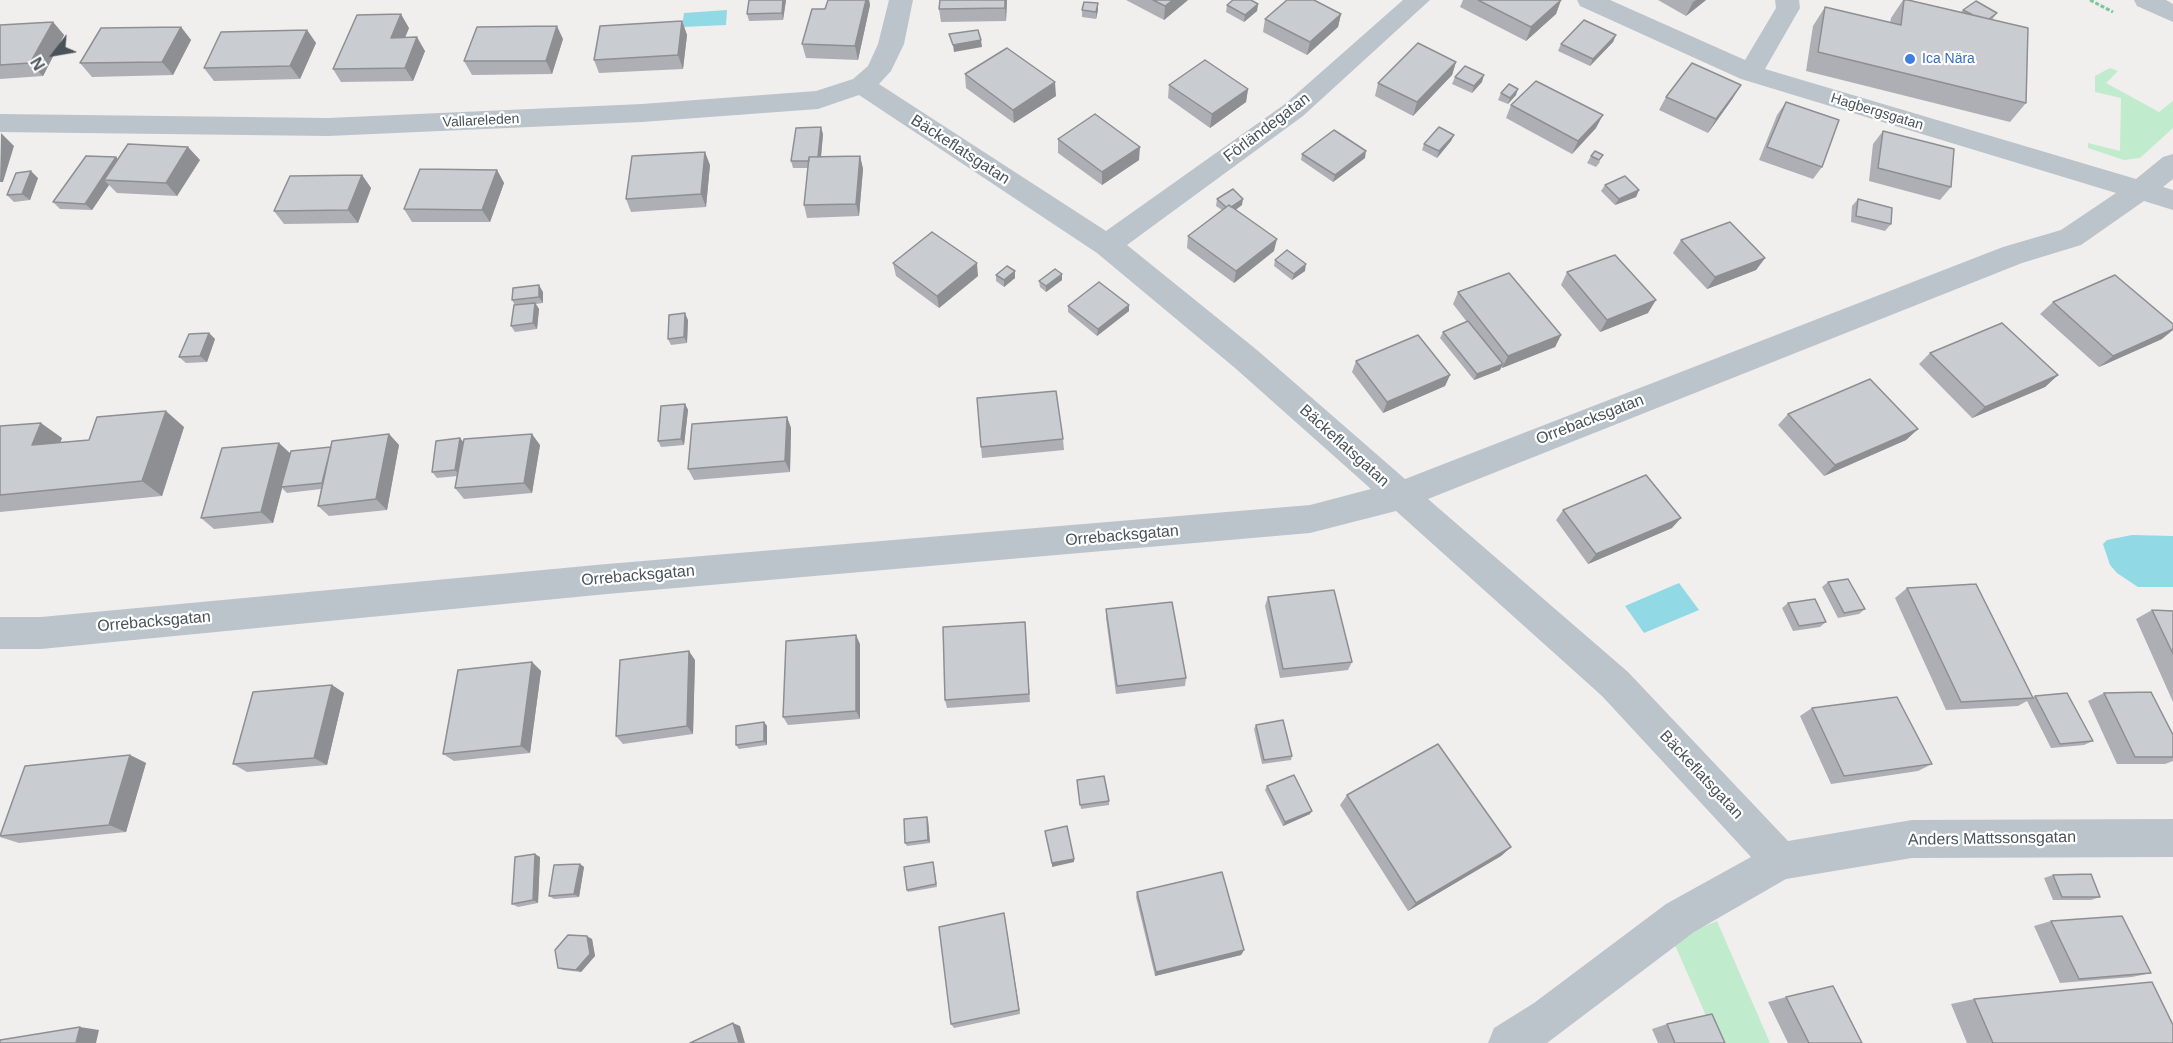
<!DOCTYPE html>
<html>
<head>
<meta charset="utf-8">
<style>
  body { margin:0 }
  #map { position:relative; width:2173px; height:1043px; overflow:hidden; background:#f1eeee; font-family:Helvetica,sans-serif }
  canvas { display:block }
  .north { position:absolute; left:24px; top:24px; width:60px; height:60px; -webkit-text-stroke:4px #fff; paint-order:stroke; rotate:239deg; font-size:16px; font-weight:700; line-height:24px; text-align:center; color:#48535a }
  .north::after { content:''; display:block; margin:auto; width:21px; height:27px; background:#48535a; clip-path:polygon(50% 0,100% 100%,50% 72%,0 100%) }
</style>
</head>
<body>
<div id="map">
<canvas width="2173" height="1043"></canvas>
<div class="north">N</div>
</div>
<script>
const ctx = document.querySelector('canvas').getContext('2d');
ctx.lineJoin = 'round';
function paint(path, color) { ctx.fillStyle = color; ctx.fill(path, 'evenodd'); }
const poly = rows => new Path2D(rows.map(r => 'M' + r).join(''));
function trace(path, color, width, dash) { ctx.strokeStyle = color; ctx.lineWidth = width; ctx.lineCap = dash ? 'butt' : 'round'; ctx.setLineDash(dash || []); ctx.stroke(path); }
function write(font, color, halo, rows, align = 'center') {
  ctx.font = font + ' Helvetica,sans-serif'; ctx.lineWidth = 4.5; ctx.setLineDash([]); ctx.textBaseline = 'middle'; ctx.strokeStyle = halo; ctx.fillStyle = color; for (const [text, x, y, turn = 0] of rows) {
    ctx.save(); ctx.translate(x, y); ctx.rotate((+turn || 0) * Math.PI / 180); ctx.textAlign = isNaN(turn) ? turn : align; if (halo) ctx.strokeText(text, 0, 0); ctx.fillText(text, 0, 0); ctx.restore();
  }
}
paint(poly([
  [2110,68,2118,71,2106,83,2159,112,2173,101,2173,128,2140,158,2124,160,2088,148,2088,143,2120,151,2121,98,2095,92,2095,76],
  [1717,921,1770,1043,1718,1043,1675,945,1698,929]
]), '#c0ebcd');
paint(poly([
  [727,10,726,25,682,27,684,13],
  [2132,535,2173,536,2173,587,2138,587,2117,573,2110,565,2103,544,2107,540],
  [1679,583,1699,610,1644,633,1625,606]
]), '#90d9e5');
trace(poly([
  [2090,0,2113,12]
]), '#7bc69c', 3, [4, 2]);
paint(poly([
  [889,0,913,0,904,44,891,71,879,84,1106,231,1285,104,1403,0,1430,0,1303,116,1127,245,1257,350,1405,479,2003,247,2061,230,2116,193,1741,79,1580,6,1577,0,1610,0,1745,60,1776,8,1775,0,1799,0,1800,8,1765,69,2136,179,2163,157,2173,154,2173,179,2163,187,2173,190,2173,210,2144,201,2081,245,2022,263,1428,499,1628,672,1788,841,1912,820,2173,819,2173,857,1912,858,1786,879,1694,932,1547,1043,1488,1043,1494,1028,1534,1003,1666,904,1751,857,1602,696,1396,511,1310,533,607,594,41,649,0,649,0,617,41,617,607,564,1310,505,1371,489,1235,368,1097,253,859,95,818,109,642,122,328,136,0,132,0,114,328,118,642,104,816,91,853,79,868,66,878,44,889,0]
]), '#bbc4ca');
paint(poly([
  [2134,0,2166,0,2173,4,2173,22,2137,6,2134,0]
]), '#bbc4ca');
paint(poly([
  [749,0,786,0,783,20,749,21,747,14],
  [828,0,869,0,870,5,858,60,806,58,802,44,825,9],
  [940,0,1007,0,1006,21,941,22,939,9],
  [1126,0,1188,0,1164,20],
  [1463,0,1561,0,1556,14,1526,41,1460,7],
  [1658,0,1706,0,1686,16],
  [1903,0,1908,0,1961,12,1963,10,1997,13,1992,20,2026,103,2010,122,1806,71,1813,26,1825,7,1890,23,1891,18],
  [1258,4,1257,11,1244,22,1226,12,1227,5],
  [1082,10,1098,10,1096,19,1082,17],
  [1341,14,1338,27,1307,55,1263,32,1265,19],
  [682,21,687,35,683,69,599,73,594,60],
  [53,22,64,35,43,76,0,79,0,25],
  [181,27,191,40,173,75,92,77,80,63],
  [409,28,405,38,425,51,413,81,341,82,333,69],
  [307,30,316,43,300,79,214,81,204,68],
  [1616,35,1613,42,1590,66,1558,51,1561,44],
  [563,39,552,74,472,75,464,61],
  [1456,62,1452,75,1413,116,1375,96,1378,83],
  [965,74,1056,96,1014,123,966,88],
  [1455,77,1482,82,1472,93,1452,84],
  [1169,85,1248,89,1246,102,1210,128,1168,98],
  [1501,93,1516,95,1508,104,1498,100],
  [1666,97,1733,98,1708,133,1659,110],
  [1786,102,1822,167,1813,179,1759,160,1777,115],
  [1511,105,1596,128,1572,154,1506,118],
  [1883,131,1951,187,1940,200,1869,181,1873,144],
  [823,134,821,157,860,156,863,169,859,216,807,218,804,205,808,168,793,168,791,161],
  [1454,135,1451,141,1437,158,1422,150,1424,144],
  [1058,139,1139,160,1102,185,1058,153],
  [1595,151,1600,162,1596,167,1587,163,1591,156],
  [1302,154,1365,158,1333,182,1301,160],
  [118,159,200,160,177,196,117,193,109,185,92,210,60,209,53,202],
  [710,165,706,207,631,212,626,199],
  [497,170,504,183,490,222,412,222,404,209],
  [362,175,371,188,358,223,284,224,274,211],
  [38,178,30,200,14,202,7,195],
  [1605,185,1639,190,1636,197,1615,205,1601,191],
  [1217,199,1242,205,1236,210,1274,251,1234,283,1187,248,1188,236,1222,210,1216,206],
  [1858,199,1891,224,1885,231,1851,222,1852,206],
  [1681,240,1765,258,1756,270,1707,289,1673,253],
  [1275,260,1305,271,1292,280,1274,266],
  [893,263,978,276,939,308,896,276],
  [1015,271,1015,278,1004,287,996,281,996,275],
  [1567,272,1648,313,1600,332,1561,285],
  [1062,280,1046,292,1040,287,1039,281],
  [543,292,543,303,536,304,539,309,537,329,515,332,511,326,515,305,512,300],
  [1458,292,1561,335,1555,347,1502,368,1501,366,1500,370,1474,380,1440,338,1443,332,1467,322,1453,304],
  [2053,302,2162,339,2099,367,2040,314],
  [1129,305,1129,311,1097,336,1068,312,1068,306],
  [688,320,687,343,671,345,668,339],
  [209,333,215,339,207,362,186,363,179,357],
  [1930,353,2058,375,2045,387,1972,418,1919,364],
  [1356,361,1450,375,1445,386,1383,413,1352,372],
  [685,404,688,410,684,445,661,447,658,441],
  [1788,414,1918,429,1906,440,1824,476,1778,425],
  [787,417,791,428,790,472,694,480,688,469],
  [0,426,62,438,60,442,89,440,184,427,162,496,0,512],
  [389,434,399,445,387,510,329,516,318,506,321,489,287,493,282,488,273,523,214,529,201,518,290,453,331,447],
  [1063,439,1064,450,982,458,981,447],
  [540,445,532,493,464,499,455,488,457,476,437,478,432,472],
  [1563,510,1672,528,1588,564,1556,520],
  [1828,582,1865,609,1859,614,1838,618,1822,587],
  [1907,588,2033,697,2035,696,2093,741,2084,745,2051,748,2027,701,2018,706,1946,710,1895,598],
  [1268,597,1352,662,1348,670,1280,678,1265,606],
  [1788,603,1826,622,1820,627,1793,631,1782,608],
  [1106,609,1186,678,1185,686,1116,694,1106,618],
  [2152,610,2173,611,2173,702,2136,619],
  [1025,622,1030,702,947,708,945,700],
  [860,644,860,719,788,725,783,717],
  [695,660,693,734,623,744,616,736],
  [532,662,541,671,530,753,454,761,443,754],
  [332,685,344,693,327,765,247,772,233,764],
  [2104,693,2173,735,2173,761,2165,764,2117,764,2088,701],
  [1812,708,1932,764,1918,771,1831,784,1800,716],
  [764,722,767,726,767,745,739,749,736,745],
  [1256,725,1292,756,1291,760,1262,764,1254,729],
  [130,755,146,763,126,832,19,843,0,837],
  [1077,783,1109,801,1109,805,1081,809],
  [1267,786,1310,814,1283,826,1265,790],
  [1347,795,1511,847,1501,856,1408,911,1340,805],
  [928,820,930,843,907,846,905,843],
  [540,857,538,903,518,907,512,904],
  [933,862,934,865,937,887,908,892,907,890],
  [580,864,584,867,579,897,554,899,549,896],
  [2053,875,2100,897,2091,900,2053,900,2044,878],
  [1137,892,1244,950,1241,955,1155,976,1136,897],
  [1005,918,1020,1014,954,1028,951,1024],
  [2051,921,2151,973,2132,977,2060,983,2034,926],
  [592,939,595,956,581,972,563,970,558,968],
  [1786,997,1862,1043,1788,1043,1768,1002],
  [1974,999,2173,1043,1967,1043,1951,1004],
  [1667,1024,1725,1043,1658,1043,1652,1029]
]), '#adafb4');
paint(poly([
  [783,0,786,0,783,20,782,13],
  [866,0,869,0,870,5,858,60,855,46],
  [1005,0,1007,0,1006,21,1005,8],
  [1173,0,1188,0,1164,20,1165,6],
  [1561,0,1556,14,1526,41,1531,27],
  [1696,0,1706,0,1686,16,1693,2],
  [1098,3,1098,10,1096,19,1096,12],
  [1258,4,1257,11,1244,22,1245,15],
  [401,14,409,28,399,51,391,38],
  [1341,14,1338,27,1307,55,1310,42],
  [682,21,687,35,683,69,678,55],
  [53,22,64,35,43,76,30,63],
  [557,26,563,39,552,74,546,61],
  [181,27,191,40,173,75,162,62],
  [307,30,316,43,300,79,290,66],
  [1616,35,1613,42,1590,66,1593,59],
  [417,37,425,51,413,81,405,68],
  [981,40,982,47,954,52,953,45],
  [1456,62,1452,75,1413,116,1417,102],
  [1484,75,1482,82,1472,93,1474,86],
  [1055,82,1056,96,1014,123,1013,110],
  [1741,85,1733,98,1708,133,1716,119],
  [1248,89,1246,102,1210,128,1212,114],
  [1518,89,1516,95,1508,104,1510,98],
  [1603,115,1596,128,1572,154,1578,141],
  [821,127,823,134,820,167,818,161],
  [1,133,14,146,3,182,0,182],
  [1454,135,1451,141,1437,158,1439,151],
  [188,147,200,160,177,196,166,183],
  [1140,147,1139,160,1102,185,1102,172],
  [1366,151,1365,158,1333,182,1335,175],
  [705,152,710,165,706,207,701,194],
  [860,156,863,169,859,216,856,204],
  [116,157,123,164,104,180,109,185,92,210,85,204],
  [497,170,504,183,490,222,482,210],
  [31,171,38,178,30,200,22,194],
  [362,175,371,188,358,223,348,210],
  [1639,190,1636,197,1615,205,1619,199],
  [1243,199,1242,205,1227,215,1228,208],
  [1277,239,1274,251,1234,283,1236,271],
  [1765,258,1756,270,1707,289,1715,277],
  [977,263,978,276,939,308,937,296],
  [1306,264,1305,271,1292,280,1294,274],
  [1015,271,1015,278,1004,287,1004,280],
  [1062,274,1062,280,1046,292,1046,286],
  [539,285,543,292,543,303,539,297],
  [1656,300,1648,313,1600,332,1607,320],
  [535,303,539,309,537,329,533,323],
  [1129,305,1129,311,1097,336,1098,329],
  [685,313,688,320,687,343,684,337],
  [2173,329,2173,330,2162,339,2099,367,2113,356],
  [209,333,215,339,207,362,200,356],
  [1561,335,1555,347,1502,368,1508,356],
  [1503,364,1500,370,1474,380,1477,374],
  [1450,375,1445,386,1383,413,1387,402],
  [2058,375,2045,387,1972,418,1985,407],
  [685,404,688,410,684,445,681,439],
  [166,411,184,427,162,496,142,481],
  [787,417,791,428,790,472,785,461],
  [41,423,62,438,54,460,32,445],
  [1918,429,1906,440,1824,476,1835,465],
  [389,434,399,445,387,510,376,499],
  [532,434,540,445,532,493,524,483],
  [460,438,465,444,459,475,455,470],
  [279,443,291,454,273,523,261,512],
  [1681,518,1672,528,1588,564,1596,554],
  [856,635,860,644,860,719,856,711],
  [689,651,695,660,693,734,687,726],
  [532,662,541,671,530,753,521,746],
  [332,685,344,693,327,765,314,758],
  [764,722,767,726,767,745,764,741],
  [130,755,146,763,126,832,109,825],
  [1312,811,1310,814,1283,826,1285,822],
  [927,817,928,820,930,843,928,840],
  [1511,847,1501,856,1408,911,1416,903],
  [535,854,540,857,538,903,533,900],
  [1074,859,1074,862,1052,867,1052,863],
  [580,864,584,867,579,897,574,894],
  [1004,913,1005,918,1020,1014,1019,1010],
  [587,936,592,939,595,956,581,972,576,970],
  [1244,950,1241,955,1155,976,1156,972],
  [733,1023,740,1026,745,1043,739,1043],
  [80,1027,99,1030,96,1043,76,1043]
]), '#8d8f92');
const building = poly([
  [749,0,783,0,782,13,747,14,749,0],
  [828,0,866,0,855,46,802,44,812,9,825,9,828,0],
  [940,0,1005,0,1005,8,939,9,940,0],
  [1153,0,1173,0,1165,6,1153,0],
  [1233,0,1251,0,1258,4,1245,15,1227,5,1233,0],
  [1287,0,1314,0,1341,14,1310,42,1265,19,1287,0],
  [1478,0,1561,0,1531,27,1478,0],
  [1904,0,1908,0,2028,28,2026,103,1818,52,1825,7,1901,25,1904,0],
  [1976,1,1997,13,1989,19,1973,15,1963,10,1976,1],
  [1084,2,1098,3,1096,12,1082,10,1084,2],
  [401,14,391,38,417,37,405,68,333,69,357,15,401,14],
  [1584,20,1616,35,1593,59,1561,44,1584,20],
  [682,21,678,55,594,60,600,26,682,21],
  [53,22,30,63,0,65,0,25,53,22],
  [557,26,546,61,464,61,477,27,557,26],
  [181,27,162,62,80,63,101,28,181,27],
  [307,30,290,66,204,68,221,32,307,30],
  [978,30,981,40,953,45,949,34,978,30],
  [1418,43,1456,62,1417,102,1378,83,1418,43],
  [1007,48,1055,82,1013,110,965,74,1007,48],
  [1205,60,1248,89,1212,114,1169,85,1205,60],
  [1692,63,1741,85,1716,119,1666,97,1692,63],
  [1465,66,1484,75,1474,86,1455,77,1465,66],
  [1536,81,1603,115,1578,141,1511,105,1536,81],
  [1509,84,1518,89,1510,98,1501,93,1509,84],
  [1786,102,1839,120,1822,167,1767,147,1786,102],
  [1095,114,1140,147,1102,172,1058,139,1095,114],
  [821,127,818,157,809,157,809,161,791,161,796,128,821,127],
  [1439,127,1454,135,1439,151,1424,144,1439,127],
  [1334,130,1366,151,1335,175,1302,154,1334,130],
  [1883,131,1954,149,1951,187,1878,168,1883,131],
  [128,144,188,147,166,183,104,180,128,144],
  [1595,151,1603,155,1599,160,1591,156,1595,151],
  [705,152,701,194,626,199,632,156,705,152],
  [86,156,116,157,85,204,53,202,86,156],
  [860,156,856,204,804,205,809,157,860,156],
  [420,169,497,170,482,210,404,209,420,169],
  [31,171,22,194,7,195,16,173,31,171],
  [362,175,348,210,274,211,290,176,362,175],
  [1625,176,1639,190,1619,199,1605,185,1625,176],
  [1233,189,1243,199,1231,207,1229,205,1226,207,1217,199,1233,189],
  [1858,199,1892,208,1891,224,1856,216,1858,199],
  [1229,205,1277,239,1236,271,1188,236,1229,205],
  [1730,222,1765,258,1715,277,1681,240,1730,222],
  [932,232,977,263,937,296,893,263,932,232],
  [1287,250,1306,264,1294,274,1275,260,1287,250],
  [1615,255,1656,300,1607,320,1567,272,1615,255],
  [1007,266,1015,271,1004,280,996,275,1007,266],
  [1055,269,1062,274,1046,286,1039,281,1055,269],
  [1509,273,1561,335,1508,356,1458,292,1509,273],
  [2115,275,2173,324,2173,329,2113,356,2053,302,2115,275],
  [1099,282,1129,305,1098,329,1068,306,1099,282],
  [539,285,539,297,512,300,513,288,539,285],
  [535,303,533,323,511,326,514,305,535,303],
  [685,313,684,337,668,339,669,315,685,313],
  [1468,321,1503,364,1477,374,1443,332,1468,321],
  [2002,323,2058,375,1985,407,1930,353,2002,323],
  [209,333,200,356,179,357,189,334,209,333],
  [1418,335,1450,375,1387,402,1356,361,1418,335],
  [1870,379,1918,429,1835,465,1788,414,1870,379],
  [1056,391,1063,439,981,447,977,398,1056,391],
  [685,404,681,439,658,441,661,406,685,404],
  [166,411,142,481,0,495,0,426,41,423,32,445,89,440,97,417,166,411],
  [787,417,785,461,688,469,692,424,787,417],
  [389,434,376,499,318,506,332,441,389,434],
  [532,434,524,483,455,488,464,439,532,434],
  [460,438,455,470,432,472,436,441,460,438],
  [279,443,261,512,201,518,222,448,279,443],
  [331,447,322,483,281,487,291,451,331,447],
  [1646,475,1681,518,1596,554,1563,510,1646,475],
  [1848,579,1865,609,1844,613,1828,582,1848,579],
  [1976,584,2033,698,1961,702,1907,588,1976,584],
  [1334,590,1352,662,1283,669,1268,597,1334,590],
  [1815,599,1826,622,1799,626,1788,603,1815,599],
  [1172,602,1186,678,1117,686,1106,609,1172,602],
  [2152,610,2173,611,2173,654,2152,610],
  [1025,622,1029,694,945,700,943,627,1025,622],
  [856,635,856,711,783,717,786,641,856,635],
  [689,651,687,726,616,736,620,660,689,651],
  [532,662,521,746,443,754,458,670,532,662],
  [332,685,314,758,233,764,253,692,332,685],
  [2151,692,2173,735,2173,757,2135,757,2104,693,2151,692],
  [2067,693,2093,741,2060,744,2035,696,2067,693],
  [1897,697,1932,764,1844,776,1812,708,1897,697],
  [1283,720,1292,756,1264,760,1256,725,1283,720],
  [764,722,764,741,736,745,736,726,764,722],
  [1438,744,1511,847,1416,903,1347,795,1438,744],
  [130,755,109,825,0,836,25,766,130,755],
  [1294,775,1312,811,1285,822,1267,786,1294,775],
  [1104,776,1109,801,1080,805,1077,780,1104,776],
  [927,817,928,840,905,843,904,819,927,817],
  [1067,826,1074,859,1052,863,1045,831,1067,826],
  [535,854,533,900,512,904,515,857,535,854],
  [933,862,936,884,907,890,904,867,933,862],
  [580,864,574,894,549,896,554,865,580,864],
  [1222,872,1244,950,1156,972,1137,892,1222,872],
  [2091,874,2100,897,2062,897,2053,875,2091,874],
  [1004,913,1019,1010,951,1024,939,927,1004,913],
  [2122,916,2151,973,2079,979,2051,921,2122,916],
  [568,935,587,936,590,954,576,970,558,968,555,950,568,935],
  [2152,982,2173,1025,2173,1043,1993,1043,1974,999,2152,982],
  [1833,986,1862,1043,1809,1043,1786,997,1833,986],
  [1712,1014,1725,1043,1675,1043,1667,1024,1712,1014],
  [733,1023,739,1043,690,1043,733,1023],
  [80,1027,76,1043,0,1043,0,1040,80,1027]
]);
paint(building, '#c9ccd1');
trace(building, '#8d8f92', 1.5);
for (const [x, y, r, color] of [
  [1910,59,6,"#3f7fe0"]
]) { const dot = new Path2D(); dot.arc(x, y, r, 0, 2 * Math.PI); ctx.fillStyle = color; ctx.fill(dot); trace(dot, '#fff', 2); }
write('14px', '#366cbe', '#fff', [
  ["Ica Nära",1922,59]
], 'left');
write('14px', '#48535a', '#fff', [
  ["Hagbergsgatan",1877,112,17],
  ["Vallareleden",481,121,-3]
]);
write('16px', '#48535a', '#fff', [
  ["Förländegatan",1267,128,-37],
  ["Bäckeflatsgatan",960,150,33],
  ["Orrebacksgatan",1590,420,-21],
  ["Bäckeflatsgatan",1344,446,42],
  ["Orrebacksgatan",1122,536,-5],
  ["Orrebacksgatan",638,576,-5],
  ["Orrebacksgatan",154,622,-5],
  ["Bäckeflatsgatan",1701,775,47],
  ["Anders Mattssonsgatan",1992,839,-1]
]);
</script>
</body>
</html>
